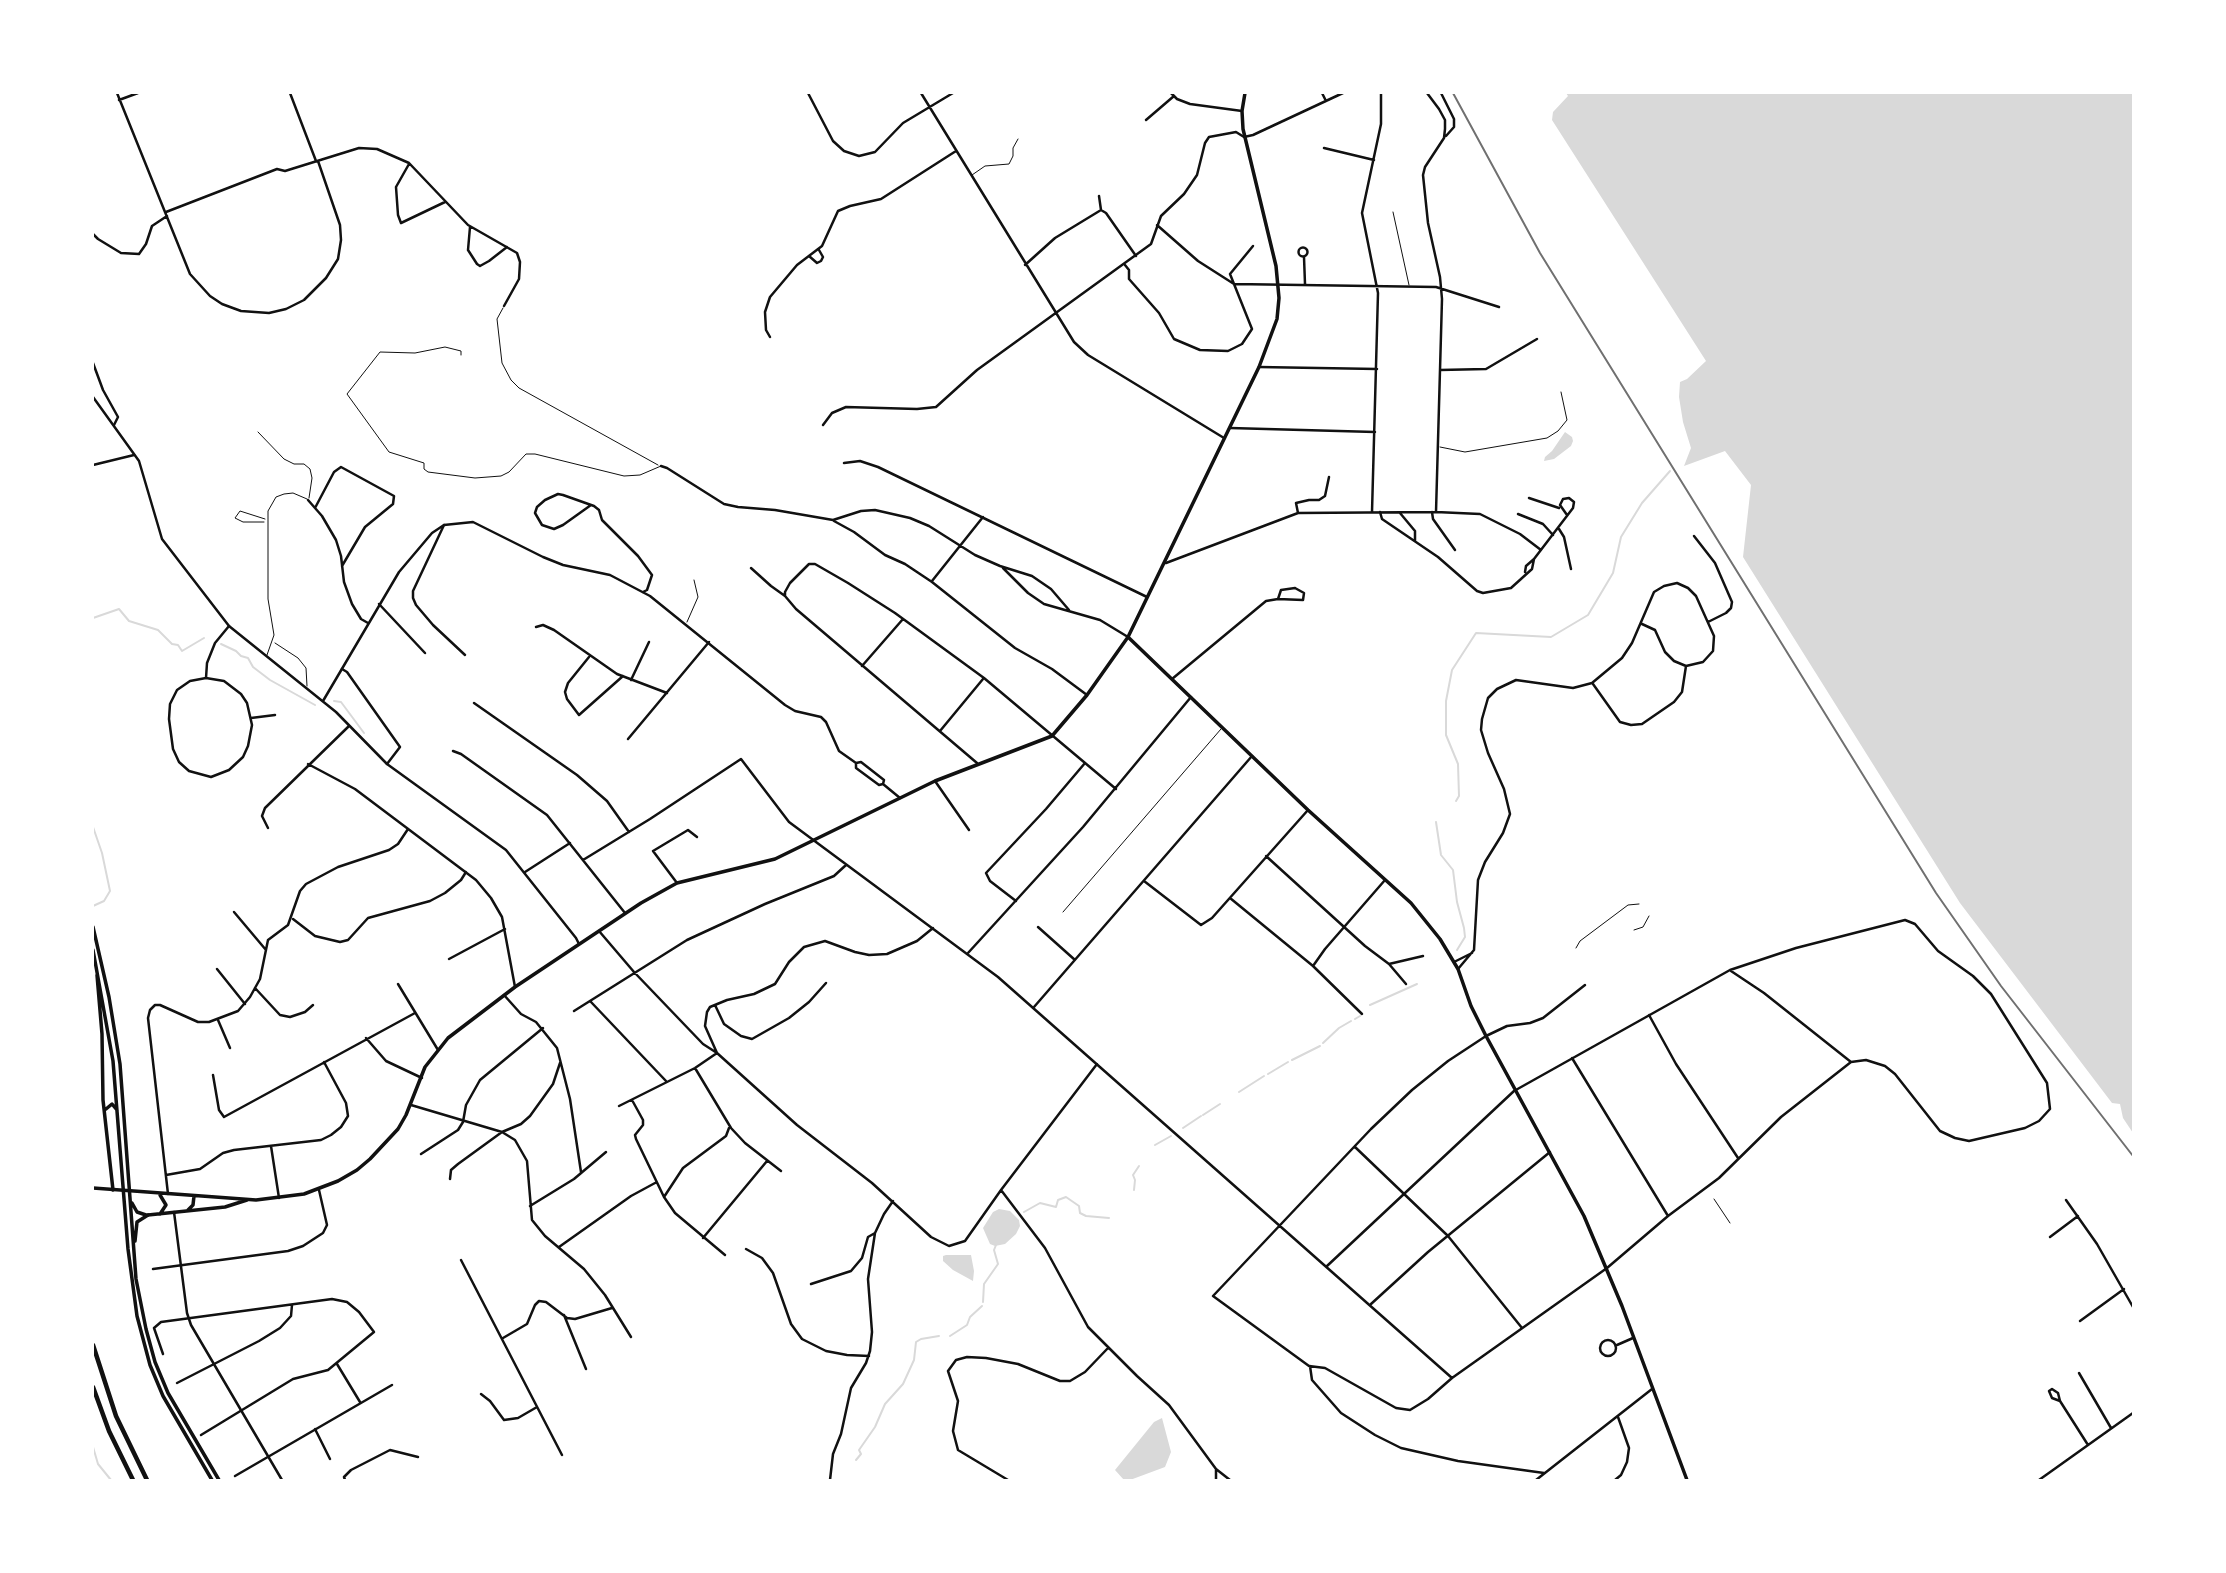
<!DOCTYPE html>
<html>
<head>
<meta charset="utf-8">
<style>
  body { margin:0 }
  #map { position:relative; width:2226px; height:1573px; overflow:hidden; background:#fff; font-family:"Exo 2",sans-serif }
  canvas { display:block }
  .frame { position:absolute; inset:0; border:94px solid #fff; pointer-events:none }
</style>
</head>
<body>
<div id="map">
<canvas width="2226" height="1573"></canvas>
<div class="frame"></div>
</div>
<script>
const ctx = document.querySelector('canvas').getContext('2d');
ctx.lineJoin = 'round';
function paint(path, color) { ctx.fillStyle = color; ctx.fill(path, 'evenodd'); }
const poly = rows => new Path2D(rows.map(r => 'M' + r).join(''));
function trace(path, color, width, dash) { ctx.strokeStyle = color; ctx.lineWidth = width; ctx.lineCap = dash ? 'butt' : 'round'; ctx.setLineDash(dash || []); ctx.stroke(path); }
paint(poly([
  [1566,93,2133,93,2133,1133,2123,1118,2120,1104,2112,1103,1960,903,1743,557,1751,485,1725,451,1684,466,1691,448,1683,422,1679,397,1680,382,1687,379,1706,361,1552,120,1553,112,1568,96],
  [1565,432,1572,437,1573,441,1571,446,1554,459,1544,461,1545,457,1552,451],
  [999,1209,1010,1211,1019,1220,1020,1226,1016,1234,1005,1244,995,1246,990,1244,983,1228,993,1212],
  [946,1255,971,1255,974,1271,973,1281,953,1270,943,1261,943,1256],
  [1162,1418,1171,1452,1165,1467,1130,1480,1124,1480,1115,1470,1154,1422]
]), '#d9d9d9');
trace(poly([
  [93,618,119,609,129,621,158,630,172,644,178,645,182,651,204,638],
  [221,644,236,651,241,656,248,658,253,667,270,680,315,705],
  [334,701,341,702,364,733],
  [1456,801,1459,796,1458,764,1446,735,1446,701,1452,670,1476,633,1551,637,1588,615,1613,573,1621,537,1642,503,1670,471],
  [1436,822,1441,855,1453,870,1457,902,1464,928,1465,937,1457,950],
  [93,827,102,853,110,891,104,901,93,906],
  [1370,1005,1417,984],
  [1355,1019,1360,1016],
  [1323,1043,1339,1028,1351,1021],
  [1292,1060,1320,1046],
  [1268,1074,1288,1062],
  [1239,1092,1264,1076],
  [1203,1115,1220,1104],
  [1183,1128,1201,1116],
  [1155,1145,1171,1136],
  [1134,1190,1135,1180,1133,1175,1139,1166],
  [1024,1212,1040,1203,1056,1207,1058,1200,1066,1197,1079,1206,1080,1213,1086,1216,1109,1218],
  [983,1302,984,1284,998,1264,994,1250,996,1245],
  [950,1336,967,1325,970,1317,982,1306],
  [93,1447,98,1464,111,1480],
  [856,1460,861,1454,859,1450,875,1427,885,1404,903,1384,914,1360,916,1342,921,1339,939,1336]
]), '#d9d9d9', 2);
trace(poly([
  [972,175,985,166,1009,164,1013,156,1013,148,1018,139],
  [1393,212,1409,285],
  [503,308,497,319,502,363,511,380,519,388,658,465],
  [461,355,461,351,445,347,415,353,380,352,347,394,389,452,424,463,424,469,428,472,475,478,501,476,509,472,526,454,535,454,624,476,640,475,661,466],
  [258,432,284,459,294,464,304,464,310,469,312,478,309,498],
  [1440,447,1465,452,1547,438,1558,431,1567,420,1561,392],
  [264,522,243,522,235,518,240,511,265,519],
  [687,622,698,597,694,580],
  [275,643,298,658,306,668,307,686],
  [267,655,274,635,268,599,268,511,276,497,284,494,293,493,307,499],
  [1063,912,1221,729],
  [1634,930,1643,927,1649,916],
  [1576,948,1580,941,1628,905,1639,904],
  [1714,1199,1730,1223]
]), '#111', 1);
trace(poly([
  [117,93,190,274,210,296,222,304,241,311,269,313,286,309,304,300,326,278,338,259,341,240,340,225,318,161],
  [290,93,316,161],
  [808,93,833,141,844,151,859,156,875,152,903,123,953,93],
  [921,93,1074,342,1088,355,1224,438],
  [1171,93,1177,99,1190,104,1242,111],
  [1322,93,1326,101],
  [1427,93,1439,109,1445,120,1445,129,1444,138,1425,167,1423,175,1428,223,1440,277,1442,299,1436,512],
  [1441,93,1454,119,1454,127,1446,136],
  [119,100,138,93],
  [1146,120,1174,96],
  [1324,148,1374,160],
  [409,164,396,187,398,215,401,223,445,202],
  [1099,196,1101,210],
  [166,212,277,169,285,171,359,148,377,149,409,163,468,225,517,253,520,262,519,279,504,306],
  [1157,225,1198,261,1234,284,1436,287,1499,307],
  [470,227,468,250,477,264,480,266,489,261,507,247],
  [93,234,98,239,121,253,139,254,146,244,152,226,167,216],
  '1298.5 252a4.5 4.5 0 1 1 9 0a4.5 4.5 0 1 1-9 0Z',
  [809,256,817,263,821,261,823,257,819,250],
  [1304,257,1305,284],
  [1025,265,1055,238,1101,210,1106,213,1136,256],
  [1125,265,1129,270,1129,279,1159,313,1174,339,1200,350,1228,351,1242,344,1252,329,1230,274,1253,246],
  [770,337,766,330,765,312,770,297,797,265,822,246,838,211,850,206,881,199,956,151],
  [93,363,103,390,118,417,114,425],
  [1259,367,1377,369],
  [1440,370,1486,369,1537,339],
  [823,425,832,413,846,407,917,409,936,407,977,370,1151,244,1161,216,1184,194,1197,175,1205,143,1209,137,1236,132,1244,137,1253,135,1343,93],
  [1230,428,1375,432],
  [844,463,860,461,878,467,1147,597],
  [93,465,134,455],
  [661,466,667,468,724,504,738,507,775,510,833,520,861,511,875,510,910,518,929,526,975,555,1000,566,1032,576,1051,589,1069,610],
  [1529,498,1559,508],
  [308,500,322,516,336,540,341,556,344,582,352,604,361,619,368,623],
  [591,505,563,525,554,529,542,525,535,513,537,507,545,500,558,494,563,495,594,506,599,510,602,520,638,556,652,575,647,590,643,592],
  [315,508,334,472,341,467,394,496,393,504,365,527,342,566],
  [1372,512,1378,293,1362,213,1381,124,1381,93],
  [1380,512,1382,519,1438,557,1477,591,1483,593,1511,588,1532,569,1534,559,1573,508,1574,502,1569,498,1563,499,1560,505,1567,515],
  [1432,512,1433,519,1455,550],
  [1298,513,1296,503,1309,500,1319,500,1325,496,1329,477],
  [1400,513,1415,531,1415,541],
  [1518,514,1543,524,1553,535],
  [834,521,854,532,885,555,905,564,932,582,1015,648,1052,669,1087,695],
  [444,525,413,591,413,598,416,605,433,625,465,655],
  [1559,529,1564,537,1571,569],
  [1694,536,1715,563,1732,602,1731,608,1726,613,1708,622],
  [1166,563,1298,513,1436,512,1480,514,1520,534,1541,550],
  [751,568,771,586,785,596,796,609,977,763],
  [1003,568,1028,593,1044,604,1100,620,1128,637],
  [1525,572,1526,566,1534,559],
  [932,581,983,517],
  [1295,588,1304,593,1303,600,1278,599,1281,590,1295,588],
  [785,596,785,592,790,583,809,564,815,564,848,583,895,613,984,678,1116,789],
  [379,604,425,653],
  [536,627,543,625,554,630,617,674,667,693],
  [589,657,568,683,565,692,567,699,579,715,623,676],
  [862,666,903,619],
  [342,669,347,672,400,747,387,764],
  [206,678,224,681,241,694,247,703,252,725,248,746,243,757,229,770,211,777,189,771,179,762,173,749,169,719,170,704,177,690,190,681,206,678],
  [206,678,207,663,215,643,229,626],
  [1172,679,1266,601,1278,599],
  [631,680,649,642],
  [1593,684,1620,722,1631,725,1642,724,1674,702,1682,692,1686,666],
  [474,703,577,775,607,801,629,832],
  [251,718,275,715],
  [940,731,983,679],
  [628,739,709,642],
  [453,751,461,754,547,815,625,913],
  [308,764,355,789,476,880,491,898,502,917,515,987],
  [935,781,969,830],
  [268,828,262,816,265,808,349,726],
  [1266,856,1365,946,1389,964,1406,984],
  [583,860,650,819,741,759,789,822,998,977,1452,1378],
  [525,872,570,843],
  [1144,881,1201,925,1212,918,1308,810],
  [677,883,653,851,688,830,697,837],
  [1230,898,1313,966,1362,1014],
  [1016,901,990,881,986,873,1046,809,1085,763],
  [234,912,266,950],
  [293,919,315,936,340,942,348,940,368,918,430,901,445,893,461,880,466,872],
  [1038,927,1075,960],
  [599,931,634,972,703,1044,717,1053,797,1125,872,1183,931,1237,949,1246,965,1241,1001,1190,1097,1064],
  [968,953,1083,827,1191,697],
  [449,959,505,929],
  [1454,962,1472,953],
  [1389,964,1423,956],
  [1313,966,1325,949,1385,880],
  [217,969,245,1004],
  [1458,969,1474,950,1478,880,1485,862,1503,833,1510,814,1504,789,1488,753,1481,730,1482,719,1488,698,1497,689,1516,680,1573,688,1592,683,1622,658,1632,643,1654,592,1664,586,1677,583,1688,588,1696,596,1714,636,1713,651,1703,662,1686,666,1674,661,1665,652,1655,630,1642,624],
  [1731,971,1764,993,1851,1062],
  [398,984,438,1050],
  [255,988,280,1015,290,1017,305,1012,313,1005],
  [504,995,521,1014,536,1022,557,1048,570,1099,581,1172],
  [591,1002,666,1081],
  [715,1005,724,1024,741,1036,752,1039,789,1018,809,1002,826,983],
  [1034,1007,1252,756],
  [574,1011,687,940,765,904,834,876,846,865],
  [1649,1015,1676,1064,1738,1158],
  [218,1020,230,1048],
  [366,1038,386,1061,422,1078],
  [1572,1058,1668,1216],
  [695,1068,731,1128,745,1143,781,1171],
  [213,1075,219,1110,224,1117,415,1013],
  [632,1100,643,1120,643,1125,635,1135,636,1139,664,1197,675,1213,725,1255],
  [411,1105,502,1132,515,1140,527,1161,532,1220,545,1236,584,1269,605,1295,631,1337],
  [619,1106,695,1068,717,1053,705,1026,707,1012,710,1007,727,1000,754,994,775,984,789,962,804,947,825,941,855,952,869,955,887,954,917,941,933,928],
  [271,1146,279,1198],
  [1355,1147,1448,1236,1522,1328],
  [421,1154,458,1130,463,1122,466,1105,480,1080,543,1028],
  [166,1175,200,1169,223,1153,234,1150,321,1140,331,1135,341,1127,348,1116,346,1103,324,1062],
  [450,1179,451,1170,458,1164,502,1132,521,1124,530,1116,553,1084,560,1063],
  [1001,1190,1045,1248,1088,1327,1137,1376,1169,1405,1216,1469,1230,1480],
  [168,1194,148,1018,150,1010,155,1005,160,1005,198,1022,209,1022,238,1011,250,997,260,979,268,940,288,925,300,891,306,884,338,867,389,850,398,844,408,829],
  [664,1197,683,1168,726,1136,729,1128],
  [2066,1200,2097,1244,2133,1307],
  [530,1206,574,1179,606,1152],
  [2050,1237,2078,1216],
  [703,1238,767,1161],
  [559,1247,631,1196,655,1183],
  [746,1249,762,1258,773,1273,791,1324,802,1339,826,1351,847,1355,869,1356],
  [461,1260,562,1455],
  [1327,1266,1514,1091,1730,970,1796,948,1905,920,1915,924,1938,951,1973,976,1991,994,2047,1083,2050,1109,2039,1121,2025,1128,1969,1141,1955,1138,1940,1131,1895,1074,1885,1066,1866,1060,1851,1062,1781,1117,1719,1178,1668,1216,1607,1268,1452,1378,1428,1399,1410,1410,1396,1408,1325,1368,1309,1366,1213,1296,1371,1129,1412,1090,1448,1061,1486,1036,1507,1026,1530,1023,1543,1018,1585,985],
  [153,1269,288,1251,303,1246,323,1233,327,1225,319,1190],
  [811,1284,851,1271,862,1258,868,1237,875,1233],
  [1371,1304,1428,1252,1550,1152],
  [564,1315,586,1369],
  [2080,1321,2124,1289],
  [503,1338,527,1324,535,1305,539,1301,546,1302,567,1318,575,1319,612,1308],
  '1600 1348a8 8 0 1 1 16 0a8 8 0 1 1-16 0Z',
  [1617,1345,1633,1338],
  [163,1354,154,1328,161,1322,332,1299,347,1302,359,1312,374,1332,328,1370,293,1379,201,1435],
  [337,1364,360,1402],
  [1310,1366,1312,1380,1341,1413,1375,1435,1401,1448,1458,1461,1544,1473],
  [2079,1373,2111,1428],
  [177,1383,259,1341,280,1328,291,1316,292,1305],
  [481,1394,490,1401,504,1420,518,1418,537,1407],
  [2060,1401,2052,1398,2049,1391,2052,1389,2058,1393,2060,1401,2088,1445],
  [315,1429,330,1459],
  [235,1476,392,1385],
  [345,1480,344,1477,351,1470,390,1450,418,1457],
  [830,1480,833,1454,841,1434,851,1388,866,1363,870,1351,872,1332,868,1279,875,1233,884,1214,893,1201],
  [1008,1480,958,1450,953,1431,958,1401,948,1371,956,1360,967,1357,986,1358,1018,1364,1060,1381,1070,1381,1085,1372,1108,1348],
  [1216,1480,1216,1469],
  [1536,1480,1652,1389],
  [1615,1480,1621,1475,1627,1462,1629,1448,1618,1417],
  [2039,1480,2133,1413]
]), '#111', 2.5);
trace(poly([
  [93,397,139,461,162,539,229,626,336,712,387,764,506,850,576,938,579,944],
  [323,701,399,572,432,533,444,525,473,522,543,557,563,565,610,575,650,596,785,705,795,711,821,717,826,722,839,751,856,763,861,762,884,780,883,784,900,798],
  [856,763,856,768,879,785,883,784],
  [174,1212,187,1313,191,1325,282,1480]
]), '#111', 2.5);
trace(poly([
  [93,1188,256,1200,304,1194,338,1181,357,1170,370,1159,398,1129,406,1115,425,1067,448,1038,515,987,641,903,677,883,775,859,935,781,1052,736,1087,695,1128,637],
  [188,1210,193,1205,194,1196],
  [160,1214,166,1205,160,1195],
  [148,1215,225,1207,247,1200]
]), '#111', 3.5);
trace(poly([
  [1245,93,1242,111,1243,129,1276,266,1279,298,1277,319,1259,367,1128,637,1308,810,1411,903,1440,939,1458,969,1471,1006,1486,1036,1584,1216,1622,1306,1687,1480]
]), '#111', 3.5);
trace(poly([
  [93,927,109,997,120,1064,136,1279,146,1329,155,1362,168,1393,219,1480],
  [93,950,113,1061,128,1249,137,1316,150,1365,163,1396,212,1480],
  [97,975,102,1034,103,1100,113,1190],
  [106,1109,112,1104,117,1110],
  [132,1203,137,1212,146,1215],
  [135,1241,137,1222,148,1215]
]), '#111', 3.5);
trace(poly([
  [93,1345,116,1416,147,1480],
  [93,1387,109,1431,133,1480]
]), '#111', 4.5);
trace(poly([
  [1453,93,1540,253,1936,893,2001,986,2133,1156]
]), '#707070', 2);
</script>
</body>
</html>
